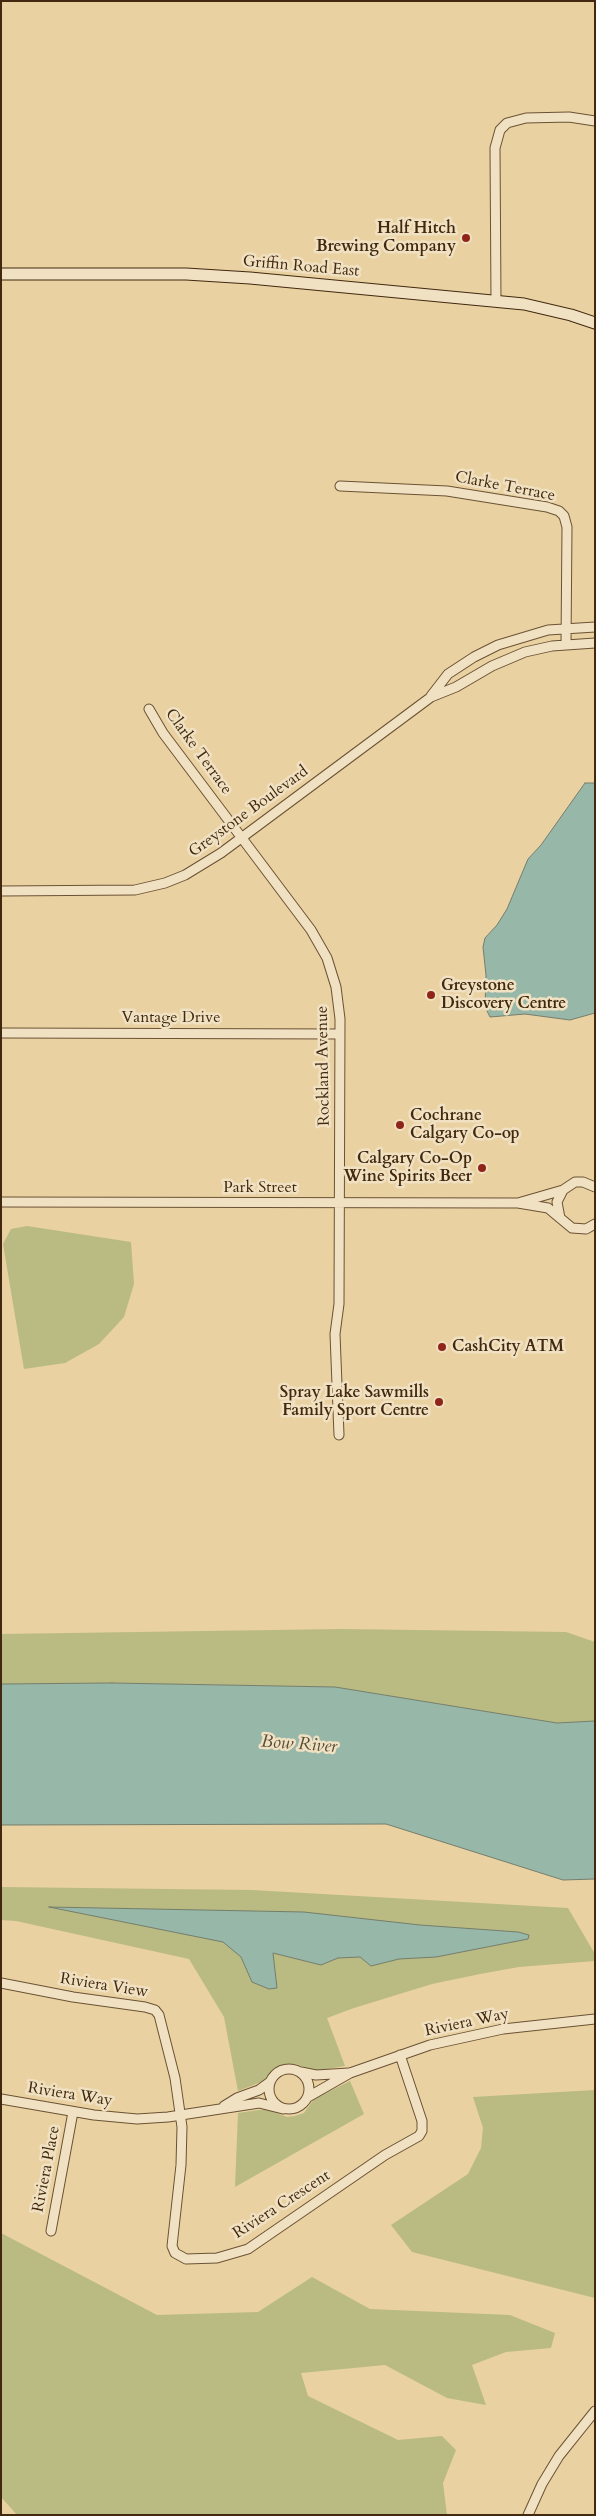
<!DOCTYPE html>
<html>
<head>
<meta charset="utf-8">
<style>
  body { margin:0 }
  #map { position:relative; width:596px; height:2516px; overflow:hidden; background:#e9d1a2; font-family:Cardo,serif }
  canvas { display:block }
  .frame { position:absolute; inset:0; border:2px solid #41280e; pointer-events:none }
</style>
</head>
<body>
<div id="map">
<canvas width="596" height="2516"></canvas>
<div class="frame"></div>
</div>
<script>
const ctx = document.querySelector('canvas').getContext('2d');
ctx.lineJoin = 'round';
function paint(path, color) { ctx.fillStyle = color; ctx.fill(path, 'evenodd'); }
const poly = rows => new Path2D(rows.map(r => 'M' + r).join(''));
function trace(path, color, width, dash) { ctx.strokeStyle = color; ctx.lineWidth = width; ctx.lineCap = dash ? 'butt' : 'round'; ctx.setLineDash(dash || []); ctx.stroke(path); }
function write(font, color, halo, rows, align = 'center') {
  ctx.font = font + ' Cardo,serif'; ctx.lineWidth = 5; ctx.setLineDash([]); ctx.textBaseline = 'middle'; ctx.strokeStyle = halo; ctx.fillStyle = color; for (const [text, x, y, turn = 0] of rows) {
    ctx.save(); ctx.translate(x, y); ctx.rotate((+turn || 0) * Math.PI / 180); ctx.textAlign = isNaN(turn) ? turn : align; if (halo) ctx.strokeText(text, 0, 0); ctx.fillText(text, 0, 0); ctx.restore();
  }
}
paint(poly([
  [27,1226,131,1242,134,1284,124,1317,99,1344,65,1363,24,1369,3,1244,11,1229],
  [341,1629,566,1632,595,1642,595,1721,557,1723,335,1687,112,1683,1,1684,1,1634],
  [1,1887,252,1890,568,1908,595,1954,595,1961,519,1967,480,1974,432,1984,354,2008,327,2018,345,2066,315,2071,296,2064,283,2065,266,2080,238,2091,224,2017,189,1959,16,1921,1,1920],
  [350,2081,364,2114,235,2187,238,2113,266,2109,287,2117,295,2116,304,2113,314,2099],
  [595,2090,595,2298,412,2252,391,2225,468,2174,481,2148,483,2128,473,2097],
  [1,2233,157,2315,258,2312,312,2277,370,2309,510,2315,555,2333,551,2348,506,2352,472,2365,486,2405,447,2398,385,2365,301,2373,308,2396,398,2440,442,2436,456,2450,443,2483,447,2515,17,2515,1,2497]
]), '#b9bb83');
const water = poly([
  [585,783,595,783,595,1013,570,1020,525,1014,490,1017,485,1007,486,975,483,947,485,938,497,925,507,909,528,859,541,845,585,783],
  [112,1683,335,1687,557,1723,595,1721,595,1879,563,1880,386,1824,1,1825,1,1684,112,1683],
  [49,1907,304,1912,420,1925,518,1932,529,1935,528,1939,436,1957,399,1959,371,1966,360,1957,338,1958,321,1965,273,1953,277,1988,269,1989,252,1982,241,1957,223,1942,49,1907]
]);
paint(water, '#97b7a9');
trace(water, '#757e6b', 1);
const minor = poly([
  [496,301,495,148,500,130,507,123,526,118,569,117,595,121],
  [340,486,447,491,547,507,559,511,564,516,567,527,566,644],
  [431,696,448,674,474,657,498,645,548,630,595,627],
  [149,709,163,733,311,930,327,958,336,987,340,1019,339,1304,335,1334,339,1435],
  [1,891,135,890,165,883,185,875,221,853,431,697,456,687,492,666,525,652,552,646,595,643],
  [1,1033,340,1034],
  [595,1187,583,1182,575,1182,563,1190,557,1202,560,1218,572,1228,586,1229,595,1224],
  [1,1202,518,1203],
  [560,1218,548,1208,518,1203,563,1190],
  [1,1983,73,1997,145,2007,155,2010,159,2015,175,2078,182,2127,181,2165,172,2246,175,2253,186,2259,217,2258,248,2249,385,2155,419,2136,422,2131,422,2121,400,2055],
  '269 2089a20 20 0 1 1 40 0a20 20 0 1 1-40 0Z',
  [301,2072,316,2075,349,2073],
  [308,2097,350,2073,430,2045,503,2029,595,2019],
  [1,2099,94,2115,137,2119,168,2117,259,2103,283,2109],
  [224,2106,237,2098,259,2090,270,2082],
  [51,2231,73,2112],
  [528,2515,542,2484,559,2456,595,2411]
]);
const secondary = poly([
  [1,274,186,274,250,278,524,304,571,315,595,323]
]);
trace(minor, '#6b5233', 11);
trace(secondary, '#41280e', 13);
trace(minor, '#f1e1c3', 9);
trace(secondary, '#f1e1c3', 11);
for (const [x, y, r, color] of [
  [466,238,5,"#8f2418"],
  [431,995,5,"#8f2418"],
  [400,1125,5,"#8f2418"],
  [482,1168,5,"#8f2418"],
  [442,1347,5,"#8f2418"],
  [439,1402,5,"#8f2418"]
]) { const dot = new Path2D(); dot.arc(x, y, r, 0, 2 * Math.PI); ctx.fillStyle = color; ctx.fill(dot); trace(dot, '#f1e1c3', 2); }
write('bold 16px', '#41280e', '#f1e1c3', [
  ["Half Hitch",456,229],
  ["Brewing Company",456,247],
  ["Greystone",441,986,"left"],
  ["Discovery Centre",441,1004,"left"],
  ["Cochrane",410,1116,"left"],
  ["Calgary Co-op",410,1134,"left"],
  ["Calgary Co-Op",472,1159],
  ["Wine Spirits Beer",472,1177],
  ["CashCity ATM",452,1347,"left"],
  ["Spray Lake Sawmills",429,1393],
  ["Family Sport Centre",429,1411]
], 'right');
write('16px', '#41280e', '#f1e1c3', [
  ["Griffin Road East",301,267,5],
  ["Clarke Terrace",505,487,11],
  ["Clarke Terrace",198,752,54],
  ["Greystone Boulevard",249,812,-36],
  ["Vantage Drive",171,1018],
  ["Rockland Avenue",324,1066,-91],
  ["Park Street",260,1188],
  ["Riviera View",104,1986,9],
  ["Riviera Way",467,2023,-12],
  ["Riviera Way",70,2095,9],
  ["Riviera Place",47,2169,-79],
  ["Riviera Crescent",282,2205,-33]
]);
write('italic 18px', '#564c35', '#f1e1c3', [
  ["Bow River",299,1745,4]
]);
</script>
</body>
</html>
